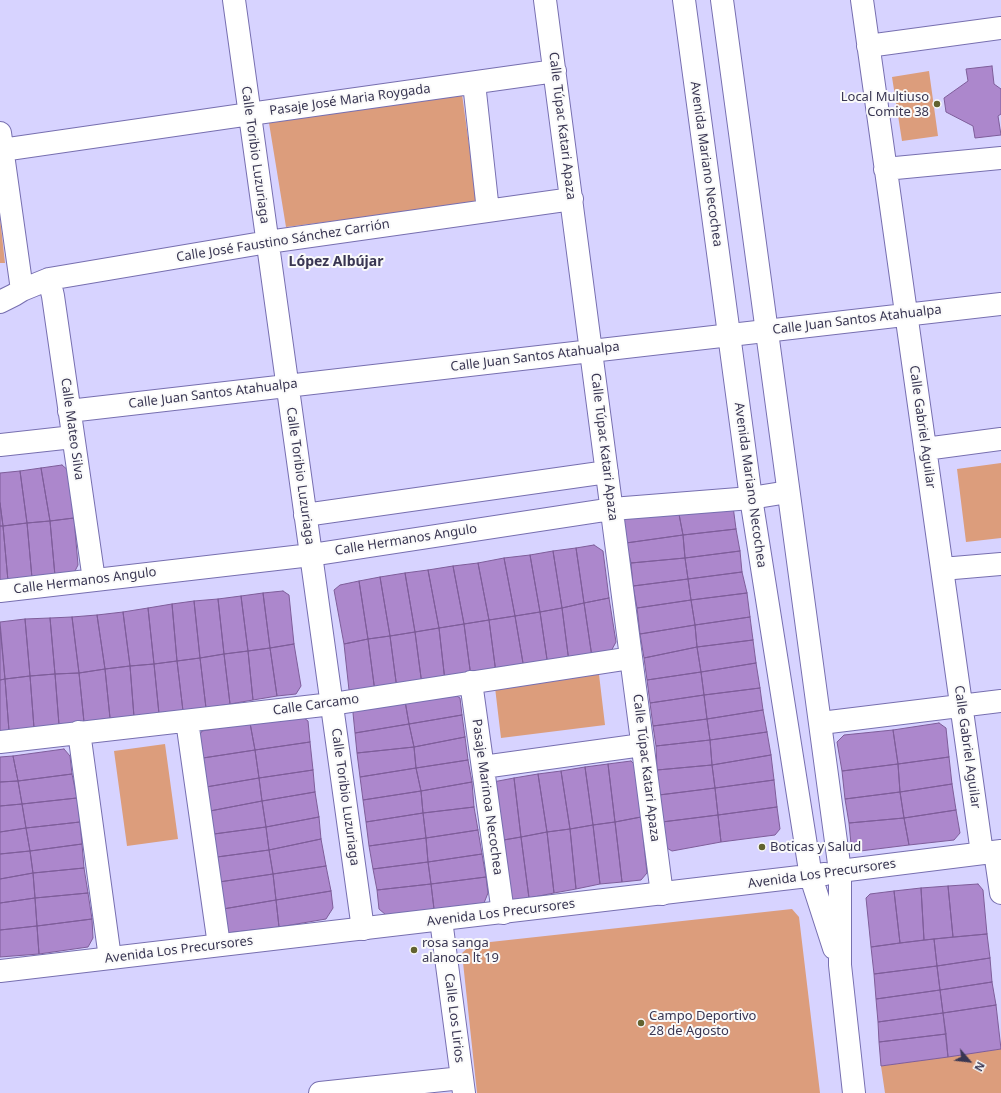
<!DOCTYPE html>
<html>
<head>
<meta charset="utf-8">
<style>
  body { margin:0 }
  #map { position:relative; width:1001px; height:1093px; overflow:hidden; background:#d7d3ff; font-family:"Noto Sans",sans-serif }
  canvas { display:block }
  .north { position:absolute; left:949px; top:1041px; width:40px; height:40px; -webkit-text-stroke:3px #fafafa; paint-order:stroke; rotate:118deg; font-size:11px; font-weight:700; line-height:16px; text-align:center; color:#393652 }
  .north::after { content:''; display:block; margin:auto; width:14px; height:18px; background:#393652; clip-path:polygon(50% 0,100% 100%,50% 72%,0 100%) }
</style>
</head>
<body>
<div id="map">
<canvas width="1001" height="1093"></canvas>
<div class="north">N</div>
</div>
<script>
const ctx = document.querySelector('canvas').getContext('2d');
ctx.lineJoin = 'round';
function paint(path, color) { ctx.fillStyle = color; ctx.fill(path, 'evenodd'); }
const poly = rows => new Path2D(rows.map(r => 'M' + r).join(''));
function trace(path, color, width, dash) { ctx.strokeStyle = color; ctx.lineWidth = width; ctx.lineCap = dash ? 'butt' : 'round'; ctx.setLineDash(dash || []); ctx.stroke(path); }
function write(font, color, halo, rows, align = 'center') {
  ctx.font = font + ' "Noto Sans",sans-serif'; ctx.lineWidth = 4; ctx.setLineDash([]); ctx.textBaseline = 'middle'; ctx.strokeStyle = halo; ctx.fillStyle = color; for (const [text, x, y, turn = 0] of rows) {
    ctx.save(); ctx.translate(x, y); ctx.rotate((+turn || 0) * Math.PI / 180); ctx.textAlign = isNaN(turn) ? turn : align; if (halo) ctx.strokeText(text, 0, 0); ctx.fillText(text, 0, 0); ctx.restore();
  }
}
paint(poly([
  [929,71,938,136,902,141,892,77],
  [462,94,477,203,286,227,269,123],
  [0,218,5,263,0,263],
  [1001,463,1001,538,966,542,957,469],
  [598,666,605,725,501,738,494,679],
  [165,744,178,839,127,846,114,751],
  [792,909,799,917,820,1093,477,1093,462,953,472,944],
  [1001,1049,1001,1093,885,1093,881,1066]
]), '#dc9d7c');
const building = poly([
  [992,66,994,84,1001,89,1001,114,998,116,1001,135,975,138,973,126,946,112,944,98,968,81,966,69,992,66],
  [62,465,69,471,74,518,50,521,41,468,62,465],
  [41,468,50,521,27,523,20,471,41,468],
  [20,471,27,523,3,526,0,503,0,473,20,471],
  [0,503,3,526,0,526,0,503],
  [733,506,736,529,683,535,678,509,733,506],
  [678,509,683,535,626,543,624,521,630,515,678,509],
  [74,518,78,565,74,573,55,576,50,521,74,518],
  [50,521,55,576,32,578,27,523,50,521],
  [27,523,32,578,8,581,3,526,27,523],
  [0,526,3,526,8,581,0,582,0,526],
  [736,529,740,551,685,558,683,535,736,529],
  [683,535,685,558,631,563,626,543,683,535],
  [594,545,603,551,609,598,584,603,576,548,594,545],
  [576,548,584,603,562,608,553,551,576,548],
  [553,551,562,608,540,612,530,555,553,551],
  [740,551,742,572,688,579,685,558,740,551],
  [530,555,540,612,515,616,504,558,530,555],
  [504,558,515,616,489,620,478,563,504,558],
  [685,558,688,579,633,586,631,563,685,558],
  [478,563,489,620,464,624,453,566,478,563],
  [453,566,464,624,439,628,428,570,453,566],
  [428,570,439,628,415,632,405,573,428,570],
  [742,572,747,593,691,600,688,579,742,572],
  [405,573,415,632,390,636,380,577,405,573],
  [380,577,390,636,368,639,359,581,380,577],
  [688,579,691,600,637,608,633,586,688,579],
  [359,581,368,639,344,644,334,590,340,585,359,581],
  [283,591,289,595,294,644,270,648,263,593,283,591],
  [263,593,270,648,248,651,241,596,263,593],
  [747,593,750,617,695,625,691,600,747,593],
  [241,596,248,651,224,654,218,599,241,596],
  [609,598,616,642,610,653,592,657,584,603,609,598],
  [218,599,224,654,200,658,194,601,218,599],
  [691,600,695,625,640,634,637,608,691,600],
  [194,601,200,658,177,661,172,604,194,601],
  [584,603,592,657,569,662,562,608,584,603],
  [172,604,177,661,154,664,148,608,172,604],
  [148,608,154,664,130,666,123,612,148,608],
  [562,608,569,662,548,666,540,612,562,608],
  [123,612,130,666,105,669,97,615,123,612],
  [540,612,548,666,524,669,515,616,540,612],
  [97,615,105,669,79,673,72,617,97,615],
  [515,616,524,669,496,673,489,620,515,616],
  [72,617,79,673,55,674,50,618,72,617],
  [750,617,753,640,697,647,695,625,750,617],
  [50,618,55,674,30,676,25,619,50,618],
  [25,619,30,676,5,679,0,622,25,619],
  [489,620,496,673,471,677,464,624,489,620],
  [464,624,471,677,445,681,439,628,464,624],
  [695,625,697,647,644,658,640,634,695,625],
  [0,628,5,679,0,680,0,628],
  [439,628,445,681,422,685,415,632,439,628],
  [415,632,422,685,397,689,390,636,415,632],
  [390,636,397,689,375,692,368,639,390,636],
  [368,639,375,692,355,695,349,690,344,644,368,639],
  [753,640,756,663,701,672,697,647,753,640],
  [294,644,301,686,296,694,277,696,270,648,294,644],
  [697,647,701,672,647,680,644,658,697,647],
  [270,648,277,696,253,700,248,651,270,648],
  [248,651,253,700,230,704,224,654,248,651],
  [224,654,230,704,206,708,200,658,224,654],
  [200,658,206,708,183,711,177,661,200,658],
  [177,661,183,711,159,714,154,664,177,661],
  [756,663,760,688,704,695,701,672,756,663],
  [154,664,159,714,134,717,130,666,154,664],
  [130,666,134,717,110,718,105,669,130,666],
  [105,669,110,718,84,722,79,673,105,669],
  [701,672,704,695,650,703,647,680,701,672],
  [79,673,84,722,59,725,55,674,79,673],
  [55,674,59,725,34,728,30,676,55,674],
  [30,676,34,728,9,731,5,679,30,676],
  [5,679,9,731,0,732,0,680,5,679],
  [760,688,763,710,707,719,704,695,760,688],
  [452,693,460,698,462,715,409,724,405,701,452,693],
  [704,695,707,719,653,726,650,703,704,695],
  [405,701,409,724,355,733,353,713,356,707,405,701],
  [763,710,767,732,710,740,707,719,763,710],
  [300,715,308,721,310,742,255,750,250,723,300,715],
  [462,715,465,737,414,747,409,724,462,715],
  [707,719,710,740,656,746,653,726,707,719],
  [250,723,255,750,203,758,198,738,202,731,250,723],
  [939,723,946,728,949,757,898,764,893,730,939,723],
  [409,724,414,747,357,753,355,733,409,724],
  [893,730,898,764,842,771,837,742,844,735,893,730],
  [767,732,771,755,712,765,710,740,767,732],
  [465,737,468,760,416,768,414,747,465,737],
  [710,740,712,765,657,770,656,746,710,740],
  [310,742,313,770,259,778,255,750,310,742],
  [414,747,416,768,360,777,357,753,414,747],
  [64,749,70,756,72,774,18,781,13,756,64,749],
  [255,750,259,778,206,787,203,758,255,750],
  [771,755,774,780,715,788,712,765,771,755],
  [13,756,18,781,0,782,0,757,13,756],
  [949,757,952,784,900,792,898,764,949,757],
  [468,760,472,782,421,791,416,768,468,760],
  [631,761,635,765,641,817,615,822,608,764,631,761],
  [608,764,615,822,593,825,585,767,608,764],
  [898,764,900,792,845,799,842,771,898,764],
  [712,765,715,788,659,795,657,770,712,765],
  [585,767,593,825,570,829,561,771,585,767],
  [416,768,421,791,363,800,360,777,416,768],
  [313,770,315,792,262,801,259,778,313,770],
  [561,771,570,829,547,832,538,774,561,771],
  [72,774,77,798,22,804,18,781,72,774],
  [538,774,547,832,521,837,514,778,538,774],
  [259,778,262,801,210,811,206,787,259,778],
  [514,778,521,837,498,841,493,782,514,778],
  [774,780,777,807,718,815,715,788,774,780],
  [18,781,22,804,0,806,0,782,18,781],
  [472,782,474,807,423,813,421,791,472,782],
  [952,784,956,810,904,818,900,792,952,784],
  [715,788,718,815,662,822,659,795,715,788],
  [421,791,423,813,366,822,363,800,421,791],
  [315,792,319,817,266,827,262,801,315,792],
  [900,792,904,818,849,823,845,799,900,792],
  [77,798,80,822,26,828,22,804,77,798],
  [262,801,266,827,214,834,210,811,262,801],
  [22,804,26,828,0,832,0,806,22,804],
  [474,807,478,830,426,838,423,813,474,807],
  [777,807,780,829,775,835,721,842,718,815,777,807],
  [956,810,960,833,954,840,909,845,904,818,956,810],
  [423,813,426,838,369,846,366,822,423,813],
  [718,815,721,842,672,851,665,847,662,822,718,815],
  [319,817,321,839,269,850,266,827,319,817],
  [641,817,647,873,641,880,622,882,615,822,641,817],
  [904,818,909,845,860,851,851,844,849,823,904,818],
  [80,822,82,844,30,851,26,828,80,822],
  [615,822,622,882,600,884,593,825,615,822],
  [593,825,600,884,576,889,570,829,593,825],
  [266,827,269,850,217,857,214,834,266,827],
  [26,828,30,851,0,854,0,832,26,828],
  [570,829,576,889,554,893,547,832,570,829],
  [478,830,482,854,428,862,426,838,478,830],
  [547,832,554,893,529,898,521,837,547,832],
  [521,837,529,898,513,901,506,898,498,841,521,837],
  [426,838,428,862,373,869,369,846,426,838],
  [321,839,326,866,273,874,269,850,321,839],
  [82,844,84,868,33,873,30,851,82,844],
  [269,850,273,874,219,882,217,857,269,850],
  [30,851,33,873,0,879,0,854,30,851],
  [482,854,486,877,431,884,428,862,482,854],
  [428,862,431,884,377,890,373,869,428,862],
  [326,866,331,891,276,900,273,874,326,866],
  [84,868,88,893,35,898,33,873,84,868],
  [33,873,35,898,0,903,0,879,33,873],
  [273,874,276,900,223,909,219,882,273,874],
  [486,877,488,893,484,903,434,909,431,884,486,877],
  [431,884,434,909,386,915,379,909,377,890,431,884],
  [978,884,983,890,987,934,953,937,948,886,978,884],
  [948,886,953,937,924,940,921,888,948,886],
  [921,888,924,940,900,943,894,891,921,888],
  [331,891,333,908,326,919,279,927,276,900,331,891],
  [894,891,900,943,871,947,866,898,870,894,894,891],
  [88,893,92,919,37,926,35,898,88,893],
  [35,898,37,926,0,930,0,903,35,898],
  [276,900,279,927,227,933,223,909,276,900],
  [92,919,93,938,88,947,39,954,37,926,92,919],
  [37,926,39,954,0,957,0,930,37,926],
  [987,934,990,958,937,966,934,939,987,934],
  [934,939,937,966,874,974,871,947,900,943,934,939],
  [990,958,992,982,940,990,937,966,990,958],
  [937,966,940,990,876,999,874,974,937,966],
  [992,982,996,1005,943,1013,940,990,992,982],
  [940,990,943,1013,878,1022,876,999,940,990],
  [996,1005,1001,1049,948,1057,943,1013,996,1005],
  [943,1013,946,1034,879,1042,878,1022,943,1013],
  [946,1034,948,1057,881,1066,879,1042,946,1034]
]);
paint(building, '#ac87cc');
trace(building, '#7e5d9a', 1);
const minor = poly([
  [234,0,363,929],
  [545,0,662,894],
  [862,0,982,853],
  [868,46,1001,28],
  [474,83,488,211],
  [0,133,22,290],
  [2,150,250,114,555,71],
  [885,169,1001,158],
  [49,279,53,296,94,580],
  [0,302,14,295,22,290,49,279,268,242,572,199],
  [69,411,1001,304],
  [0,445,73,437],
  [925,449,1001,439],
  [305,515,607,472],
  [942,569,1001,564],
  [0,591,311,555,612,509,751,498,788,492],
  [471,682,503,913],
  [187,721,219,945],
  [821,723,1001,701],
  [79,732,110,958],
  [0,742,332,704,631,658],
  [483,767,642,745],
  [995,852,1001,893],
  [840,871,1001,851],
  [441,920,464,1093],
  [320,1093,462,1078]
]);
const tertiary = poly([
  [684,0,751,498,811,877,834,948],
  [722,0,840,871,840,965,854,1093],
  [0,971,825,874]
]);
trace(minor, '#776fb0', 24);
trace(tertiary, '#776fb0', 24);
trace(minor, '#fff', 22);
trace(tertiary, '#fff', 22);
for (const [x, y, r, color] of [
  [937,104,4,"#62622f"],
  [762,847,4,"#62622f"],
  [414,950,4,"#62622f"],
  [641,1023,4,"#62622f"]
]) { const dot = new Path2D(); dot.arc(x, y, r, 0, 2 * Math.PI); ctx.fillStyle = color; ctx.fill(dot); trace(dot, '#fafafa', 1.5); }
write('13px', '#393652', '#fafafa', [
  ["Local Multiuso",929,97,"right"],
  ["Comite 38",929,112,"right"],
  ["Boticas y Salud",770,847],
  ["rosa sanga",422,943],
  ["alanoca lt 19",422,958],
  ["Campo Deportivo",649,1016],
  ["28 de Agosto",649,1031]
], 'left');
write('13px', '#393652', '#fafafa', [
  ["Pasaje José Maria Roygada",350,100,-8],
  ["Calle Túpac Katari Apaza",562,126,83],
  ["Calle Toribio Luzuriaga",255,155,82],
  ["Avenida Mariano Necochea",706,164,82],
  ["Calle José Faustino Sánchez Carrión",283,241,-9],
  ["Calle Juan Santos Atahualpa",857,320,-7],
  ["Calle Juan Santos Atahualpa",535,357,-7],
  ["Calle Juan Santos Atahualpa",213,394,-7],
  ["Calle Gabriel Aguilar",922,427,82],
  ["Calle Mateo Silva",72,429,82],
  ["Calle Túpac Katari Apaza",604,447,83],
  ["Calle Toribio Luzuriaga",300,476,82],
  ["Avenida Mariano Necochea",750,485,82],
  ["Calle Hermanos Angulo",406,540,-9],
  ["Calle Hermanos Angulo",85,581,-7],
  ["Calle Carcamo",316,705,-8],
  ["Calle Gabriel Aguilar",967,747,82],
  ["Calle Túpac Katari Apaza",646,768,83],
  ["Calle Toribio Luzuriaga",345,797,82],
  ["Pasaje Marinoa Necochea",487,797,82],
  ["Avenida Los Precursores",822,874,-8],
  ["Avenida Los Precursores",501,913,-7],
  ["Avenida Los Precursores",179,950,-7],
  ["Calle Los Lirios",454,1018,83]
]);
write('bold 14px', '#393652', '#fafafa', [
  ["López Albújar",336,262]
]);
</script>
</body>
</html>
